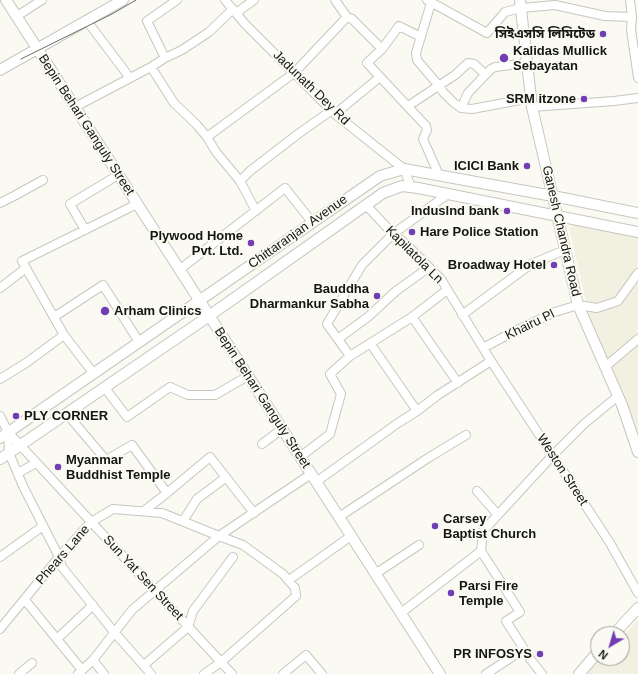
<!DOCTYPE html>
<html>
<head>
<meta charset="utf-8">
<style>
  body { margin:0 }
  #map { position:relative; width:638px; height:674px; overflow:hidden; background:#fafaf2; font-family:Helvetica,sans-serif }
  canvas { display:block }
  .north { position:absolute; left:590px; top:626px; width:40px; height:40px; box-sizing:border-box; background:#fafaf2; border:1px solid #9e9e98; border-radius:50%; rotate:218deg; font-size:11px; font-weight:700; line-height:16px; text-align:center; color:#151512 }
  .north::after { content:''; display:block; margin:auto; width:14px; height:18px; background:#703db4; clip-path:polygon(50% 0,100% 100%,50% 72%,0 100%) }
</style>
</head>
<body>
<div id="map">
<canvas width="638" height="674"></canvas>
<div class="north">N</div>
</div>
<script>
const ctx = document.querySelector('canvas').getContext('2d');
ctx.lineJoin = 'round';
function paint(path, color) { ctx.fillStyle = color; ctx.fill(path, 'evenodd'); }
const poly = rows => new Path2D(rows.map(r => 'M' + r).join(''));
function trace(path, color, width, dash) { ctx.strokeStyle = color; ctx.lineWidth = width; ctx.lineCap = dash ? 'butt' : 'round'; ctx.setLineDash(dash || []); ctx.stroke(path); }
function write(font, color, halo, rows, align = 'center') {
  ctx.font = font + ' Helvetica,"Noto Sans Bengali",sans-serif'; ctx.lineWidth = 4; ctx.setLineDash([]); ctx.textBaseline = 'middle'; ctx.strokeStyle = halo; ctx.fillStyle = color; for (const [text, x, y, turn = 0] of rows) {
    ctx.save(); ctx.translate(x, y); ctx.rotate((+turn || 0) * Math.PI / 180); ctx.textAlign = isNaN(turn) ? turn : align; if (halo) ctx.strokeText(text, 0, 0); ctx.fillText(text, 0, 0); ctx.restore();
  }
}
paint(poly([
  [578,222,638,233,638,438,591,322,569,228],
  [638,620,638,674,586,674,601,658,622,658,622,637]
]), '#f1f0e1');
const minor = poly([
  [225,0,245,24,335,114,404,169,411,187],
  [335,0,347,17],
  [427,0,487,33,505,12,521,8,555,5,605,16,632,17],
  [630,0,632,17,631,30,638,78],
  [431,3,416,53,417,60,439,86,443,92,454,103,461,108,472,109,531,98],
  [236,13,254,0],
  [17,16,42,0],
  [87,21,130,78],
  [421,37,399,26,382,49,367,63,426,126,427,130,423,139,439,175],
  [165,58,182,50,209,32,233,9],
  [151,67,174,103,196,124,207,137,216,152,240,181,256,211],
  [408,106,455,75,468,63,474,64,485,74],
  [75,107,151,67,165,58,147,21,177,0],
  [532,107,614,101,638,98],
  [461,108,468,93,491,69,495,67,527,63],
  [335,114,380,77],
  [207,137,294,73,347,17,352,19,382,49],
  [240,181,250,171,298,134,332,110],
  [0,203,14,196,43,180],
  [366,205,393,234,405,243,441,279,491,361,610,543,638,593],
  [85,230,70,204,118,175],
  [179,270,285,188,312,222],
  [0,288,26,268],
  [462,315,531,264,565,250],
  [54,317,103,285,139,342],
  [412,317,458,383],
  [338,339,369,316,396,291,428,268],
  [370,343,417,411],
  [483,348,513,332,555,312,578,305,597,308,618,301,638,273],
  [350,356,327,324,362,265,393,234,448,194],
  [605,367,638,339],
  [94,374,64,335,22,261,137,204],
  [0,379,26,363,64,335],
  [105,388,127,417,170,387,188,395,215,395,248,376],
  [67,414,106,460,132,445,167,493,210,457,254,513],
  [0,416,8,432,232,674],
  [8,432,9,453,23,486,59,557,62,567,114,632,151,674],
  [262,444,282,429],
  [300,457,330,434,341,394,330,374,350,356,412,317,447,290],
  [18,473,36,463],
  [316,482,398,423,417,411,438,395,491,361],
  [477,491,498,515],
  [144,511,167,493],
  [339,517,428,458,466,435],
  [183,521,197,499,225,478],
  [0,557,43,526],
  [375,574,419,545],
  [289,580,351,536],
  [25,600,82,670],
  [401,613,481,551],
  [0,629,59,557,91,522,113,509,162,513,219,536,311,474],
  [57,639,93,605],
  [93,660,104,674],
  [144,665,188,627,193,611,233,557],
  [19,674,32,663],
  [78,674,93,660,132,610,219,536,243,545,283,574,295,588,296,596,221,662,204,674],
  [283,674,306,655,322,674],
  [486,674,524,649],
  [542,674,531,660,506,621,520,612,481,551,483,531,553,455,584,424,618,396]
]);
const major = poly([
  [6,0,440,674],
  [520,0,532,107,578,305,622,405,638,452],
  [0,70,123,0],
  [0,438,380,176,404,169,553,196,638,213],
  [0,459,209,316,383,193,402,186,418,188,638,232],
  [614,634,638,608],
  [579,674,598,652]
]);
trace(minor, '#c7c6bf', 10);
trace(major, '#c7c6bf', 12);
trace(minor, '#fff', 8);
trace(major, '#fff', 10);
trace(poly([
  [21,59,112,14,136,0]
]), '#6b6b66', 1);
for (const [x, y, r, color] of [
  [603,34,4,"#703db4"],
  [504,58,5,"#703db4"],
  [584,99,4,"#703db4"],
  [527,166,4,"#703db4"],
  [507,211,4,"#703db4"],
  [412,232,4,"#703db4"],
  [251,243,4,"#703db4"],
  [554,265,4,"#703db4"],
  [377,296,4,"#703db4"],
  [105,311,5,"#703db4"],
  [16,416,4,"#703db4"],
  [58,467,4,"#703db4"],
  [435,526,4,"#703db4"],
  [451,593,4,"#703db4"],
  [540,654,4,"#703db4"]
]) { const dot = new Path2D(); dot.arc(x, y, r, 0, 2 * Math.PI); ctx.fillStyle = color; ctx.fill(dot); trace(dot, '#fafaf2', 1.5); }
write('bold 13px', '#151512', '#fafaf2', [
  ["সিইএসসি লিমিটেড",595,34],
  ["Kalidas Mullick",513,51,"left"],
  ["Sebayatan",513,66,"left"],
  ["SRM itzone",576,99],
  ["ICICI Bank",519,166],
  ["Induslnd bank",499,211],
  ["Hare Police Station",420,232,"left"],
  ["Plywood Home",243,236],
  ["Pvt. Ltd.",243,251],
  ["Broadway Hotel",546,265],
  ["Bauddha",369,289],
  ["Dharmankur Sabha",369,304],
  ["Arham Clinics",114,311,"left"],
  ["PLY CORNER",24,416,"left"],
  ["Myanmar",66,460,"left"],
  ["Buddhist Temple",66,475,"left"],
  ["Carsey",443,519,"left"],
  ["Baptist Church",443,534,"left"],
  ["Parsi Fire",459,586,"left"],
  ["Temple",459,601,"left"],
  ["PR INFOSYS",532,654]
], 'right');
write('13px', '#151512', '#fafaf2', [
  ["Jadunath Dey Rd",311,88,44],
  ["Bepin Behari Ganguly Street",86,125,57],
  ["Ganesh Chandra Road",561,231,77],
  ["Chittaranjan Avenue",298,232,-35],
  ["Kapilatola Ln",414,255,45],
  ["Khairu Pl",530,325,-26],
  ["Bepin Behari Ganguly Street",262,398,57],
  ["Weston Street",562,470,57],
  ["Phears Lane",63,555,-49],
  ["Sun Yat Sen Street",143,578,47]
]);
</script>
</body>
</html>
